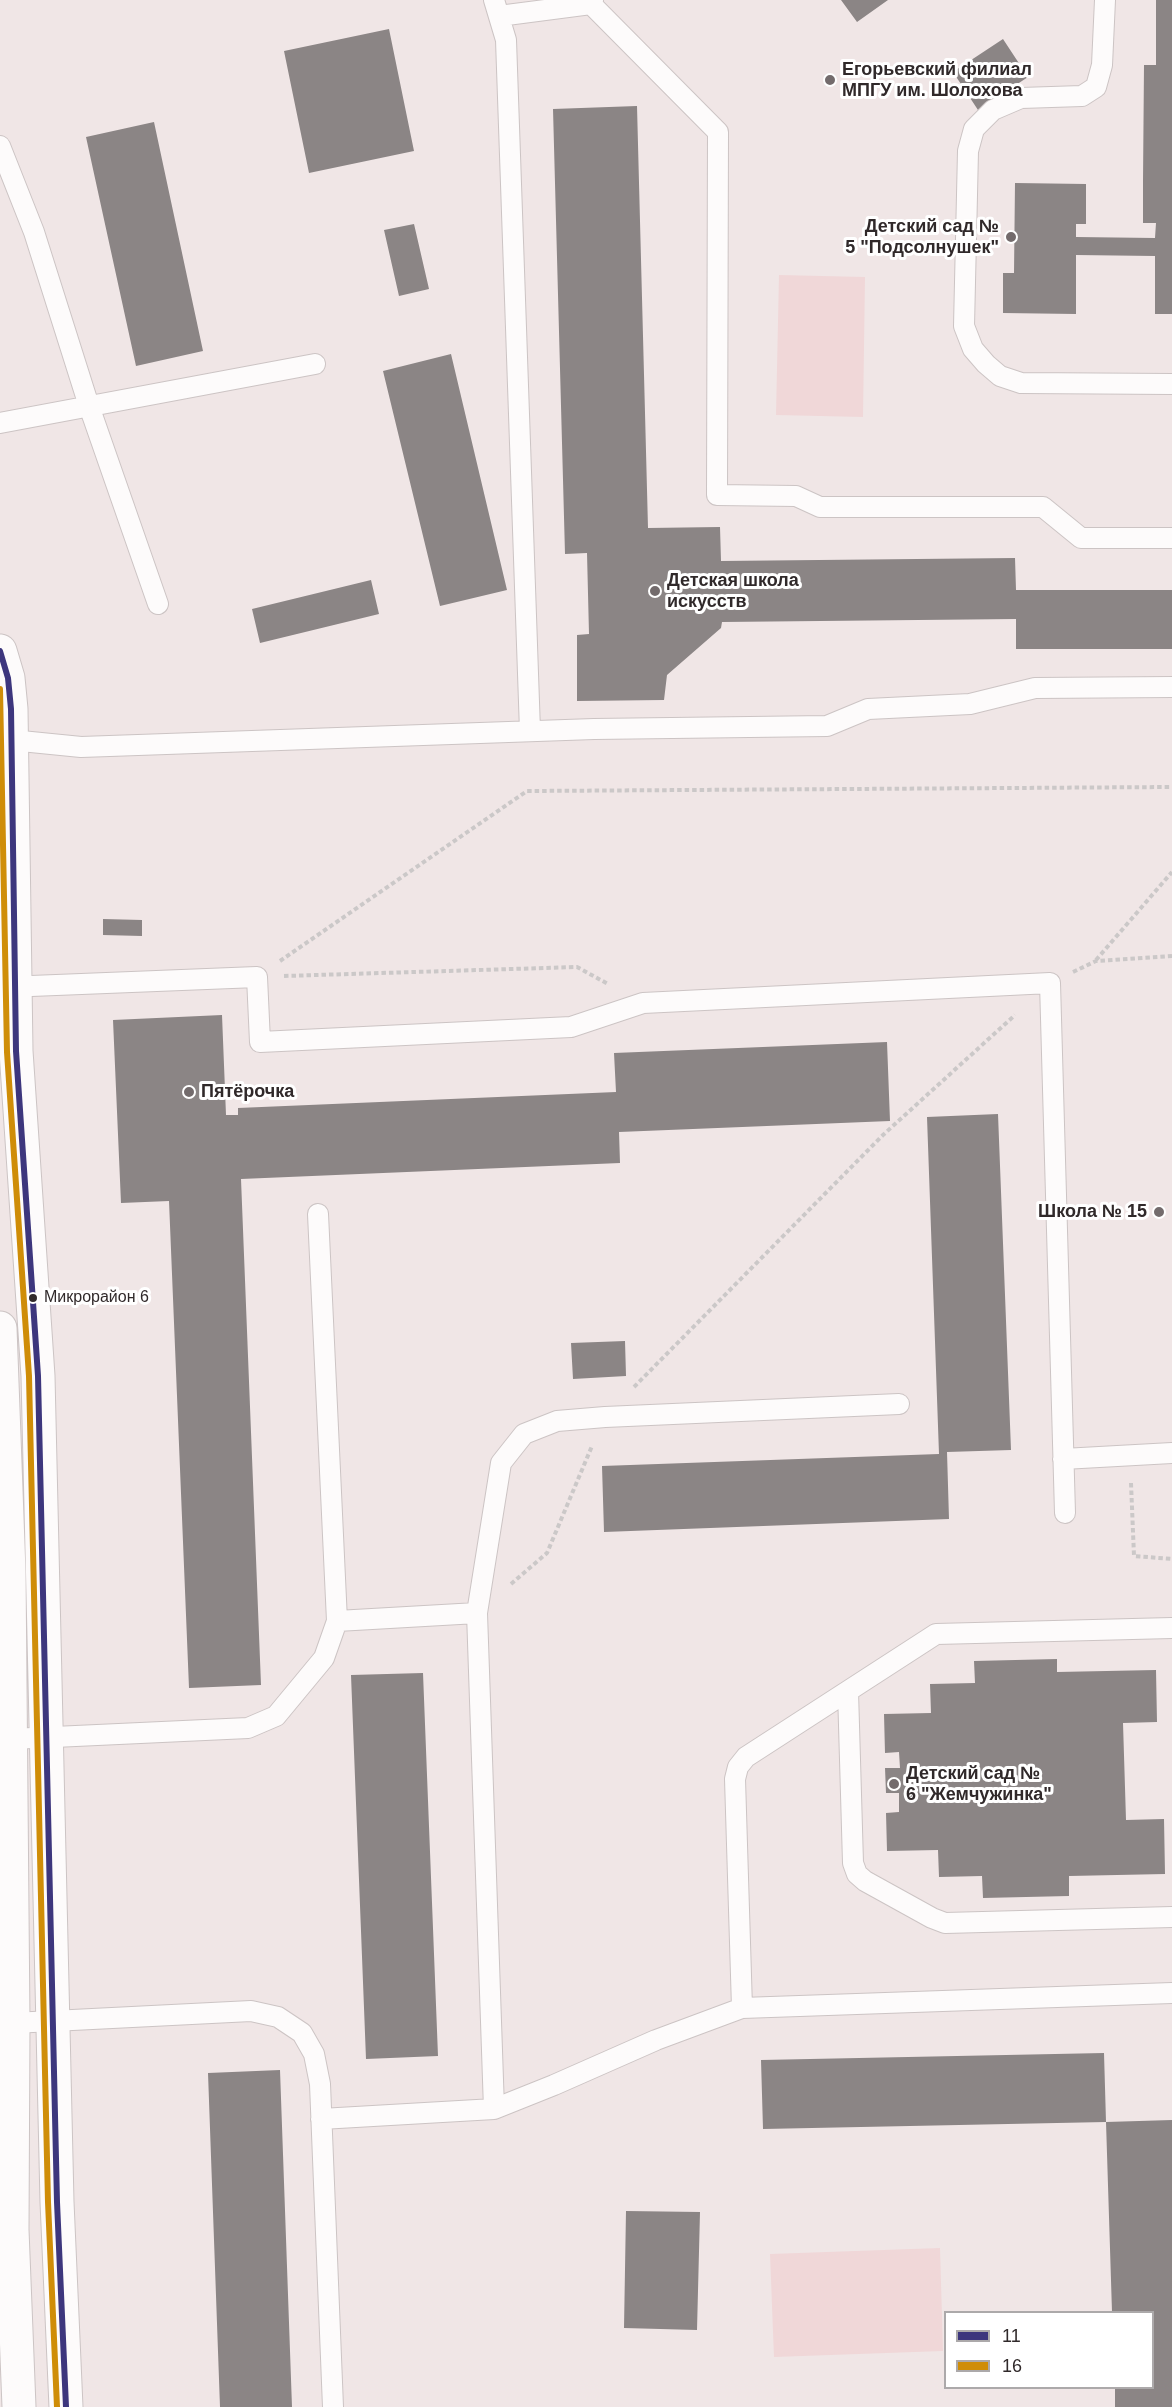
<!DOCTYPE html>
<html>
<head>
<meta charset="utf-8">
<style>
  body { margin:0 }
  #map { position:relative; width:1172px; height:2407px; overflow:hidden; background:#f0e6e6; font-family:Helvetica,sans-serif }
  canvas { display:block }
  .legend { position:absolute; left:944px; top:2311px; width:210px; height:78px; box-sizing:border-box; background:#fff; border:2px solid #aca9aa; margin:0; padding:8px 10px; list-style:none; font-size:18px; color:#30292a }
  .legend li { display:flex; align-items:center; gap:12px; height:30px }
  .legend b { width:30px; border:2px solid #aca9aa }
</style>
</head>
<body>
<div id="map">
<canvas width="1172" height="2407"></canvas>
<ul class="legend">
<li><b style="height:8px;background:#3d367d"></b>11</li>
<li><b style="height:8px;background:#cf8d08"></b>16</li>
</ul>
</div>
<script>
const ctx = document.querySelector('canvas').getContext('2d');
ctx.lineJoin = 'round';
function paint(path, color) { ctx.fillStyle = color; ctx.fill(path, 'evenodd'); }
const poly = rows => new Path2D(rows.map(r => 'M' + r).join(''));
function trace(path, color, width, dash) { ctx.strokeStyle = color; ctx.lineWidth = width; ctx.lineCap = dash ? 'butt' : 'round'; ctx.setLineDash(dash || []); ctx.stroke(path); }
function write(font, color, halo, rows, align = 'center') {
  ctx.font = font + ' Helvetica,sans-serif'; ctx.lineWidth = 6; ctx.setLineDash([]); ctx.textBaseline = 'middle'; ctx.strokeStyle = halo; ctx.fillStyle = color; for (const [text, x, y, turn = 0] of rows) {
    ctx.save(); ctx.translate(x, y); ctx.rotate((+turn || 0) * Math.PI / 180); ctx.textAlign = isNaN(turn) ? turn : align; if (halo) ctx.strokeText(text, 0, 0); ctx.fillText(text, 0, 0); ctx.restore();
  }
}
paint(poly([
  [779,275,865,277,863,417,776,415],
  [940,2248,943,2351,774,2357,770,2254]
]), '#f0d7d8');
paint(poly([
  [841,0,888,0,857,22],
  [1156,0,1172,0,1172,314,1155,314,1155,256,1076,255,1076,314,1003,313,1003,273,1014,273,1015,183,1086,184,1086,224,1076,224,1076,237,1155,238,1156,223,1143,223,1143,181,1144,65,1156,65],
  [389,29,414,151,309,173,284,51],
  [1003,39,1028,77,978,110,953,72],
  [637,106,648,528,720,527,721,561,1015,558,1016,590,1172,590,1172,649,1016,649,1016,619,722,622,721,628,667,675,664,700,577,701,577,635,589,634,587,553,565,554,553,109],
  [154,122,203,351,136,366,86,137],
  [414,224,429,289,399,296,384,230],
  [451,354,507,590,440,606,383,371],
  [371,580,379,614,260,643,252,609],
  [103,919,142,920,142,936,103,935],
  [222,1015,226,1115,238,1115,238,1108,616,1092,614,1053,887,1042,890,1121,619,1132,620,1163,241,1179,261,1685,189,1688,169,1201,121,1203,113,1020],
  [998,1114,1011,1450,947,1452,949,1519,604,1532,602,1466,939,1454,927,1117],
  [625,1341,626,1376,573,1379,571,1343],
  [1057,1659,1057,1672,1156,1670,1157,1722,1123,1723,1126,1820,1164,1819,1165,1874,1069,1876,1069,1896,983,1898,982,1876,939,1877,938,1850,887,1851,886,1813,899,1812,899,1793,886,1793,885,1768,900,1768,899,1752,885,1753,884,1714,931,1713,930,1684,975,1683,974,1661],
  [423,1673,438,2056,366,2059,351,1675],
  [1104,2053,1106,2122,763,2129,761,2060],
  [280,2070,292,2407,220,2407,208,2073],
  [1172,2120,1172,2407,1115,2407,1115,2388,1152,2388,1152,2312,1112,2312,1106,2122],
  [626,2211,700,2212,697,2330,624,2328]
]), '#8b8585');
const service = poly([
  [494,0,506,40,530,731],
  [593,0,591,4,718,132,717,495,796,496,820,507,1043,507,1081,538,1172,538],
  [1105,0,1102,65,1096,87,1082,96,1021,98,993,110,974,129,968,151,964,326,973,349,986,364,1000,376,1021,383,1172,384],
  [499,16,591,4],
  [0,146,34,232,89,406,158,604],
  [0,423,315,364],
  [11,740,81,747,594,729,827,726,868,709,970,704,1035,688,1172,687],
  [6,987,257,977,260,1042,571,1027,643,1003,1050,983,1065,1513],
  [1063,1459,1172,1453],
  [477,1613,501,1463,524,1434,557,1421,605,1417,899,1404],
  [848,1691,853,1863,857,1874,865,1881,932,1918,945,1923,1172,1917],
  [11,1739,248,1728,276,1716,324,1658,337,1621,318,1214],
  [742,2008,735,1779,738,1767,746,1757,936,1634,1172,1628],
  [13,2023,251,2011,278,2017,302,2033,314,2054,320,2084,333,2407],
  [494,2109,554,2085,656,2040,742,2008,1172,1993],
  [321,2119,494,2109,477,1613,337,1621]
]);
const tertiary = poly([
  [0,651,8,678,11,709,16,1051,38,1376,57,2202,66,2407],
  [0,1328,9,1572,13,2023,12,2230,19,2407]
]);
trace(service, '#ccc4c4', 22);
trace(tertiary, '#ccc4c4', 35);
trace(poly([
  [1096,960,1172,872],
  [280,961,527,791,1172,787],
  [1073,972,1096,961,1172,956],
  [284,976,577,967,608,984],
  [634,1387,883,1135,1015,1015],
  [1131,1483,1134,1556,1172,1559],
  [511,1584,547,1553,592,1446]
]), '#cbc8c8', 4, [4.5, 3]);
trace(service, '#fdfbfb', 20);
trace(tertiary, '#fdfbfb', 33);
trace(poly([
  [0,651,8,678,11,709,16,1051,38,1376,57,2202,66,2407]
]), '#3d367d', 6);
trace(poly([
  [0,689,7,1052,29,1376,48,2202,57,2407]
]), '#cf8d08', 6);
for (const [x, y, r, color] of [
  [830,80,6,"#736b6c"],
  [1011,237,6,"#736b6c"],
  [655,591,6,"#736b6c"],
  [189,1092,6,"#736b6c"],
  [1159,1212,6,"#736b6c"],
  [33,1298,5,"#30292a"],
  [894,1784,6,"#736b6c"]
]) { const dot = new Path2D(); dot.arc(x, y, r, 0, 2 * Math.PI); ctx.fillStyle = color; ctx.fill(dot); trace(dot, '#fff', 2); }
write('16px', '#30292a', '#fff', [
  ["Микрорайон 6",44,1298]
], 'left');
write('bold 18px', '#30292a', '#fff', [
  ["Егорьевский филиал",842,70],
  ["МПГУ им. Шолохова",842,91],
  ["Детский сад №",999,227,"right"],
  ["5 \"Подсолнушек\"",999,248,"right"],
  ["Детская школа",667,581],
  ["искусств",667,602],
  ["Пятёрочка",201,1092],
  ["Школа № 15",1147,1212,"right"],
  ["Детский сад №",906,1774],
  ["6 \"Жемчужинка\"",906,1795]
], 'left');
</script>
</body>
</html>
